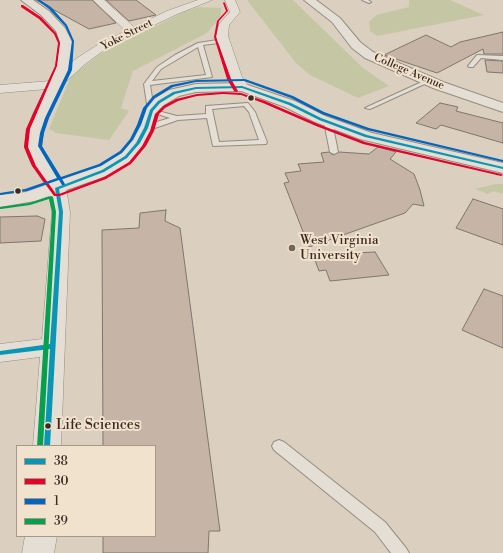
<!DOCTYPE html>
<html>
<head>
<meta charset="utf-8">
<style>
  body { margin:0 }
  #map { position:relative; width:503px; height:553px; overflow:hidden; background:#dbd0bf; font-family:"Libre Bodoni",serif }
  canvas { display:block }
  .legend { position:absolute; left:16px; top:445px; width:140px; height:92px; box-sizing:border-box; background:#f0e2cd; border:1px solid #a79889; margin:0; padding:5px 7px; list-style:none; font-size:12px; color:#3a2a22 }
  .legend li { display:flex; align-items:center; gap:8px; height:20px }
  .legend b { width:20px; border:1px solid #a79889 }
</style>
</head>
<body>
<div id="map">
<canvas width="503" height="553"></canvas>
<ul class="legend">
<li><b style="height:5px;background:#0996b4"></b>38</li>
<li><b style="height:5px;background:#e4002b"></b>30</li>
<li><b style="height:5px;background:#0065bd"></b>1</li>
<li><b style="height:5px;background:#03a04f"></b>39</li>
</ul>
</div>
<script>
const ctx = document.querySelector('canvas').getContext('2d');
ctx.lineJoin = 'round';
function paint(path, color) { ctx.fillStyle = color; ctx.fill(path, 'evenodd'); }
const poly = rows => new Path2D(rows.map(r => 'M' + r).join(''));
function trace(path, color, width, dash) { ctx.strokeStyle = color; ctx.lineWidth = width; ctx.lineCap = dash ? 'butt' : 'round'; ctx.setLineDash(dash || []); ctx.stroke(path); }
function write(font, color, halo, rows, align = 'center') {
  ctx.font = font + ' "Libre Bodoni",serif'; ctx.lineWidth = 4; ctx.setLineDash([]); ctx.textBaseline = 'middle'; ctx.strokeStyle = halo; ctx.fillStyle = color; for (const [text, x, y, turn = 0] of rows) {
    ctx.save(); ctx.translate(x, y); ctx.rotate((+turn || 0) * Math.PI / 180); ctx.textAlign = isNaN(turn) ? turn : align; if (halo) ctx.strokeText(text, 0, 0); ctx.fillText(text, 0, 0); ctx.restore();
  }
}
paint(poly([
  [247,0,293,0,363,68,389,86,358,98,310,75,296,63],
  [409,0,450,0,484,15,377,36,370,31,369,22,376,15,409,7],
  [199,7,221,8,221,16,207,33,133,71,121,108,129,111,109,140,56,133,49,129,71,76,100,54,188,10],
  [495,184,503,184,503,194,493,191,488,194,475,189]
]), '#c5c6a4');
const building = poly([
  [36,0,92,0,116,23,89,29,36,0],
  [106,0,136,0,156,15,129,21,106,0],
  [503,32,503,54,484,54,483,49,437,73,384,55,426,35,451,47,460,42,503,32],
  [485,60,503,61,503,73,487,72,485,60],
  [440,103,458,107,456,111,503,123,503,143,441,125,436,129,416,123,440,103],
  [378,147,396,152,390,159,414,174,420,190,424,206,413,204,405,213,309,247,284,183,289,182,285,173,301,171,298,164,324,162,321,153,329,152,333,155,339,152,369,154,378,147],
  [473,199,503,209,503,245,456,228,473,199],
  [166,210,165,221,180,228,220,531,209,531,208,553,103,553,103,536,155,536,155,446,103,446,102,230,139,228,140,213,166,210],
  [37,216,45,219,41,241,0,243,0,217,37,216],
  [375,252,389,275,330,281,326,270,319,271,313,255,375,252],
  [484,289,503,296,503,348,462,330,484,289]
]);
paint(building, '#c6b4a7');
trace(building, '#7e766d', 1);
const service = poly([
  [362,0,368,0,371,2,369,3,362,0],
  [224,39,227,41,226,42,203,45,212,77,150,85,154,110,177,116,206,114,206,106,248,103,255,112,267,142,266,144,213,146,207,118,178,120,149,130,143,130,143,126,170,118,148,111,144,84,157,67,175,55,198,43,224,39],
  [198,47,206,75,152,81,161,69,198,47],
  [244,106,249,112,259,140,219,142,212,109,244,106],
  [477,55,503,56,503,60,481,58,473,67,469,67,468,66,477,55],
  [426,80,431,81,370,109,365,108,426,80],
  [328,120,332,122,338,152,334,154,330,152,324,122,328,120],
  [279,440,284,442,385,522,406,548,409,553,391,553,375,532,274,450,272,446,274,442,279,440]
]);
const minor = poly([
  [93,0,104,0,134,27,167,11,198,0,212,0,175,15,107,48,85,64,59,88,0,93,0,85,50,81,77,58,99,44,126,31,93,0],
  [225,0,235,0,240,12,229,25,228,36,242,77,249,87,247,90,242,91,237,90,230,77,216,36,219,24,230,12,225,0],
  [57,183,63,184,66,188,70,212,61,446,33,446,40,357,0,362,0,344,42,339,52,212,48,188,51,184,57,183],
  [25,536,57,536,54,553,22,553,25,536]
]);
const tertiary = poly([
  [21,0,33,0,49,11,65,28,72,42,70,68,49,115,43,131,41,147,61,180,97,167,120,153,131,141,146,108,154,99,169,90,196,84,242,83,295,101,325,116,372,133,503,163,503,173,360,139,315,122,285,107,241,91,196,92,179,96,164,105,158,112,154,128,144,146,132,161,109,175,35,201,0,207,0,195,26,192,46,185,31,162,25,147,27,131,33,115,56,68,60,42,56,31,41,15,21,0],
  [304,0,316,0,340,18,360,42,373,52,443,82,503,103,503,112,433,88,365,58,352,48,332,22,304,0]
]);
trace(service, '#958c82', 2);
trace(minor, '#958c82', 1);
trace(tertiary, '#958c82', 2);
paint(service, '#e4ded4');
paint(minor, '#e4ded4');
paint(tertiary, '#e4ded4');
paint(poly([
  [242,86,291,103,321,118,367,135,503,167,503,169,365,137,319,120,289,105,242,88,196,89,175,94,160,103,153,111,148,128,140,143,127,158,104,172,59,189,63,212,50,446,44,446,50,349,0,355,0,351,50,344,59,212,55,188,102,170,125,156,136,143,144,128,150,110,158,101,173,92,196,87,242,86]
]), '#0996b4');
paint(poly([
  [224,2,225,3,228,11,219,21,216,37,231,79,238,91,236,92,234,91,227,79,214,37,217,21,226,11,223,3,224,2],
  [21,5,23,5,41,17,56,33,60,43,57,66,30,129,28,147,36,166,56,194,59,194,104,177,129,162,142,146,150,131,155,114,163,106,176,99,197,94,223,92,241,93,265,101,318,124,365,142,501,174,503,175,501,176,363,144,316,126,263,103,241,95,223,94,197,96,178,101,165,108,159,114,154,131,146,146,131,164,106,179,60,196,54,196,32,166,24,147,26,129,55,66,58,43,54,34,39,19,21,7,21,5]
]), '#e4002b');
paint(poly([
  [37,0,40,0,51,7,67,25,74,41,72,70,49,118,44,133,42,146,61,177,99,164,120,151,130,139,137,125,143,108,153,96,171,85,196,80,245,79,293,96,324,112,369,128,503,160,503,162,367,130,322,114,291,98,244,81,196,82,173,87,155,98,147,108,141,125,133,140,122,153,101,166,62,179,65,184,64,185,62,185,59,180,27,191,0,195,0,193,25,189,57,178,38,146,40,133,45,118,68,70,72,41,65,26,49,9,37,0]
]), '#0065bd');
paint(poly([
  [51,196,53,197,56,212,43,446,37,446,52,212,49,199,30,205,1,209,0,209,0,207,29,203,51,196]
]), '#03a04f');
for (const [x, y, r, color] of [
  [251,98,3.5,"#3a2a22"],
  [18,191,3.5,"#3a2a22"],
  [292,248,4,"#726459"],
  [48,426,3.5,"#3a2a22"]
]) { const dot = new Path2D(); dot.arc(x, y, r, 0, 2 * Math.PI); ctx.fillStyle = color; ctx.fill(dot); trace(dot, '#f0e2cd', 1.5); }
write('11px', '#3a2a22', '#f0e2cd', [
  ["Yoke Street",127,35,-27],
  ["College Avenue",409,72,23]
]);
write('13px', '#3a2a22', '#f0e2cd', [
  ["West Virginia",300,241],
  ["University",300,256]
], 'left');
write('14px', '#3a2a22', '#f0e2cd', [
  ["Life Sciences",56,426]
], 'left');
</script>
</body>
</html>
